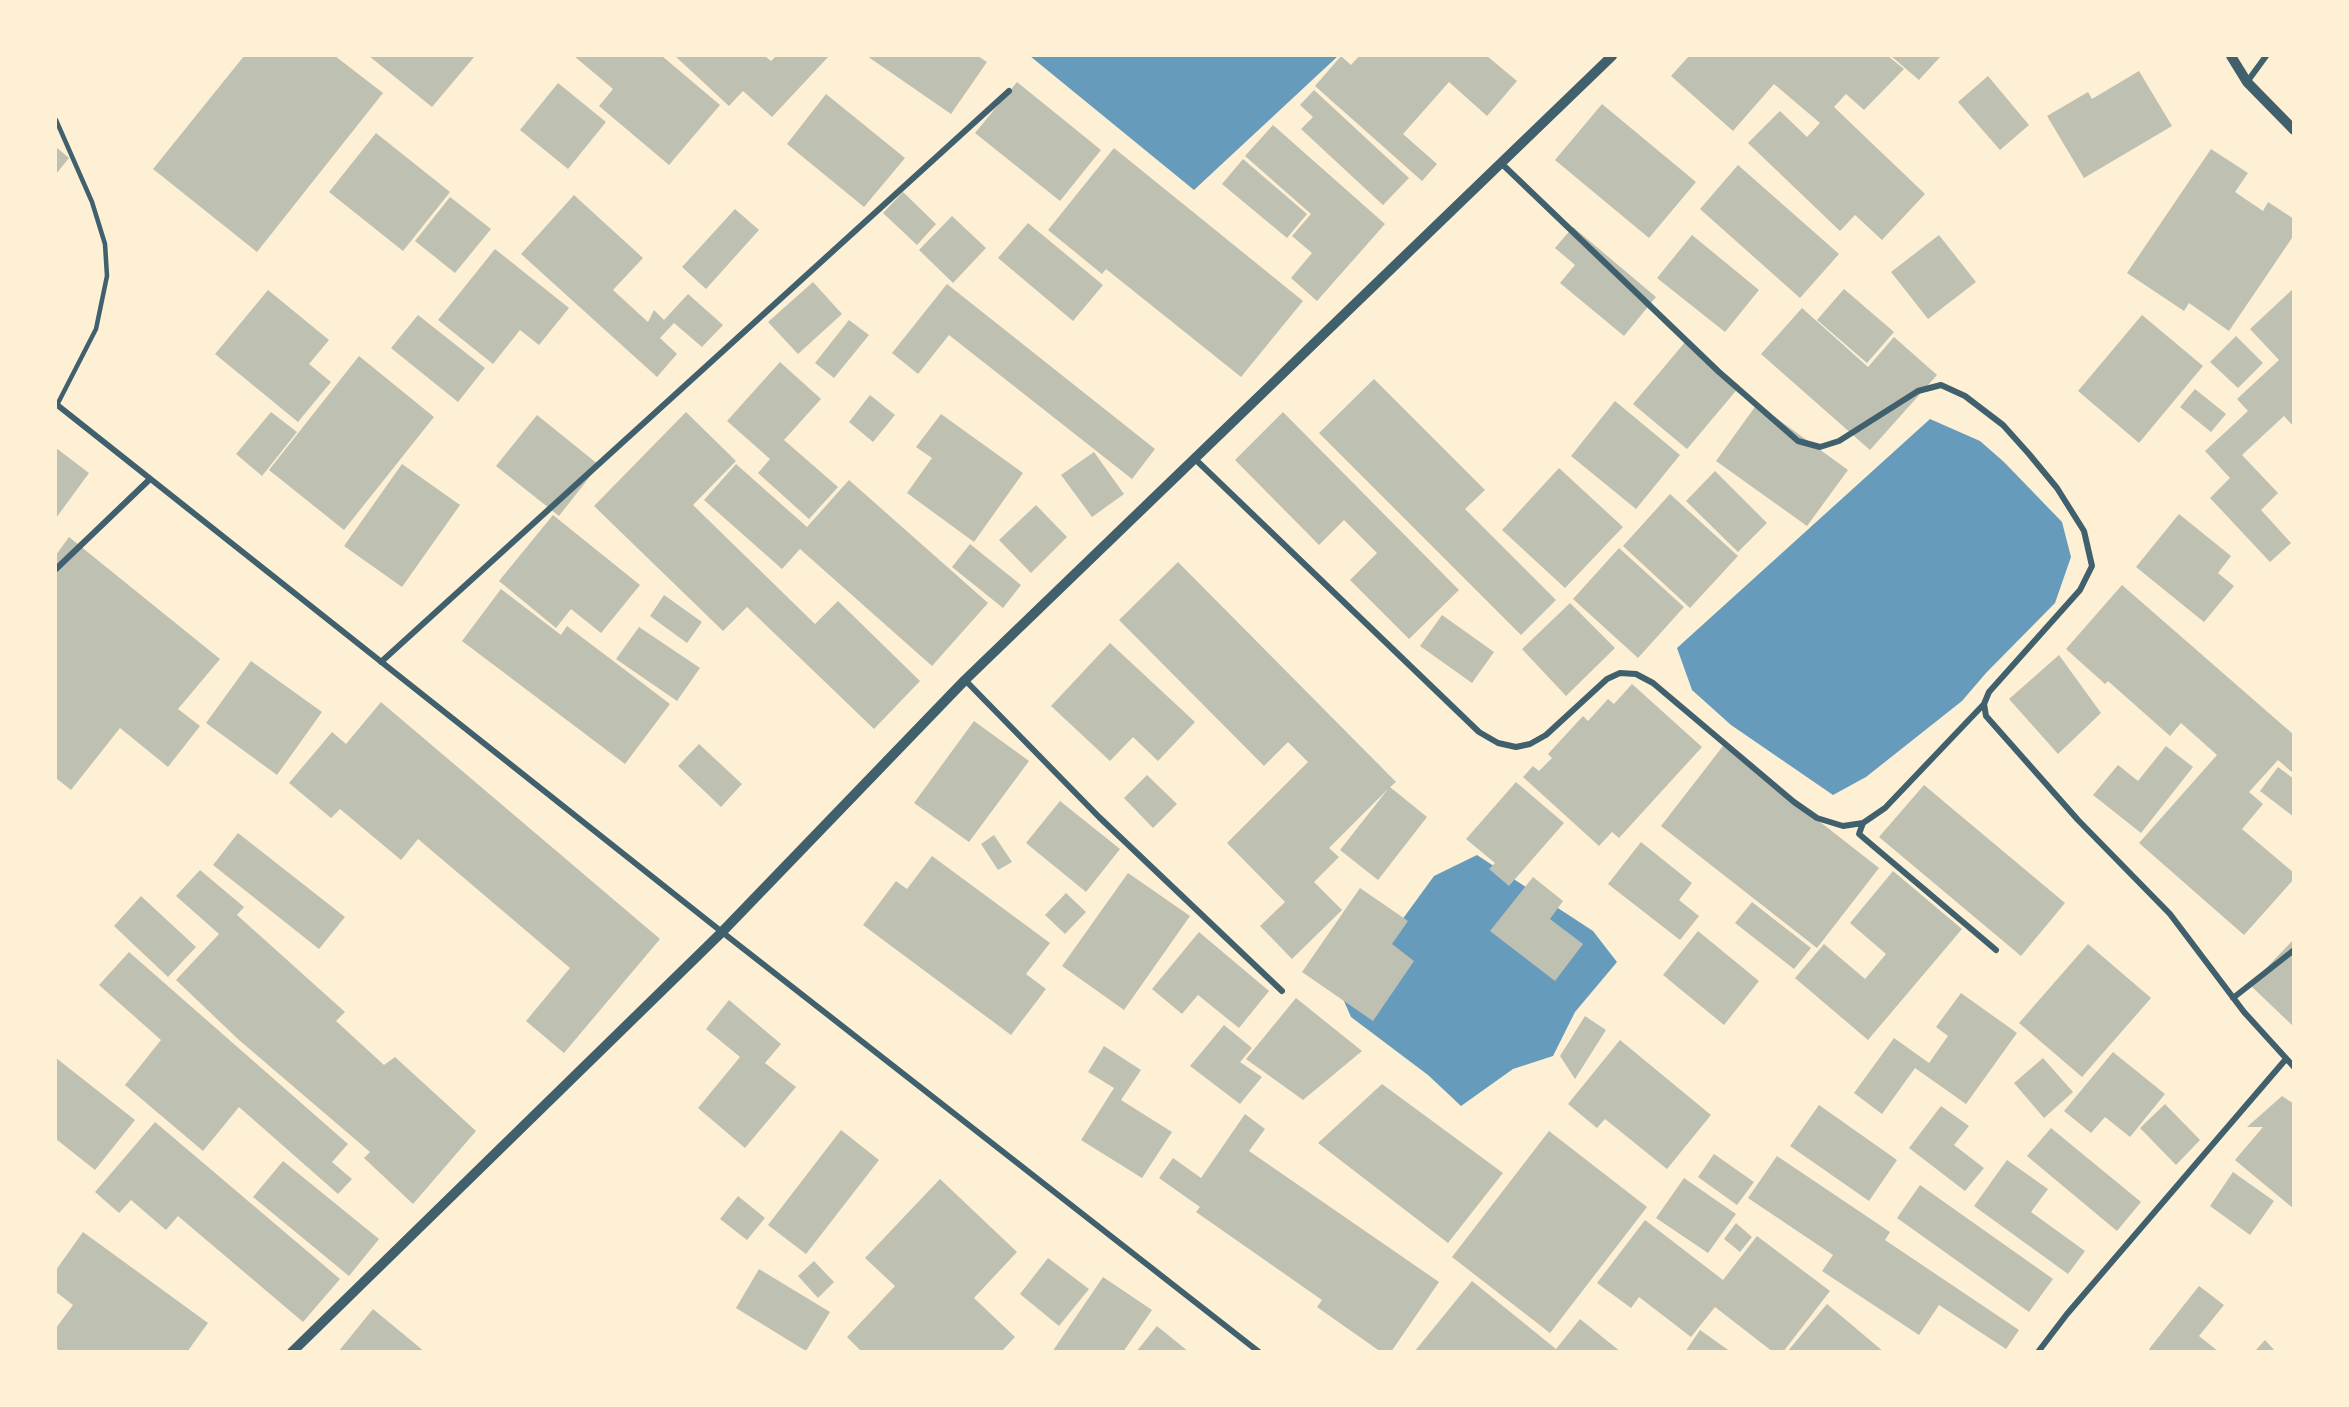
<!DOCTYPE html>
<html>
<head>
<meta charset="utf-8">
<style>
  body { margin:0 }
  #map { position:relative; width:2349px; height:1407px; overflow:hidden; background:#fdf0d5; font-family:"Sofia Sans Condensed",sans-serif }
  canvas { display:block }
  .frame { position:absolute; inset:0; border:57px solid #fdf0d5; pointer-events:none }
</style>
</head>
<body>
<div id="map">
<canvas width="2349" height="1407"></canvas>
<div class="frame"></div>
</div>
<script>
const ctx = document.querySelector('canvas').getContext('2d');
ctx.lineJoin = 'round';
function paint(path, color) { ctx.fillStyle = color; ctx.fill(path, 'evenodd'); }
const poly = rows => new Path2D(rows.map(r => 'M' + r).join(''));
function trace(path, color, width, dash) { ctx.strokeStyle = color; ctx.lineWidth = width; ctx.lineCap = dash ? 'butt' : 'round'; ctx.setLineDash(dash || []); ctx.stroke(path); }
paint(poly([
  [1030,56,1338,56,1194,190],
  [1930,419,1980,441,2004,462,2062,522,2071,557,2055,603,1986,673,1962,701,1866,777,1833,795,1731,725,1692,690,1677,648],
  [1477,855,1593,931,1617,962,1575,1012,1553,1056,1513,1069,1461,1106,1428,1075,1351,1017,1340,992,1399,924,1434,876]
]), '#669bbc');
paint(poly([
  [244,56,335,56,383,93,257,252,153,169],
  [369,56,475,56,432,107],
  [574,56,662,56,720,105,669,165,599,106,613,89],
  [675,56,765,56,771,61,776,56,829,56,772,117,743,91,729,106],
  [867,56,978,56,987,62,951,114],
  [1341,56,1351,65,1359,56,1487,56,1517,81,1487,116,1449,82,1403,134,1437,164,1422,181,1315,86],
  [1689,56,1888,56,1904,69,1864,110,1846,94,1834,107,1925,194,1882,240,1855,215,1840,231,1748,143,1780,111,1807,137,1820,123,1774,84,1733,131,1671,76],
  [1891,56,1941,56,1919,80],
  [2139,71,2172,126,2084,178,2047,116,2088,92,2092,99],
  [1988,76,2029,125,2000,150,1958,102],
  [1017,82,1101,150,1060,201,975,133],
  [558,83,606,122,568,169,520,130],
  [1314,90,1409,178,1383,205,1301,129,1313,117,1300,105],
  [826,94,905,158,864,207,787,144],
  [1602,104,1696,182,1649,238,1555,160],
  [1273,125,1385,224,1317,301,1291,278,1312,253,1292,236,1311,214,1245,156],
  [376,133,450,192,403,251,329,192],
  [56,147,69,158,56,174],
  [1114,148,1303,301,1241,377,1106,269,1102,274,1048,230],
  [2211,149,2248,173,2235,192,2263,211,2268,202,2294,219,2294,235,2229,331,2189,303,2184,311,2127,273],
  [1243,159,1307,214,1287,238,1222,184],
  [1738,165,1839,254,1800,298,1700,209],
  [903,192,936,224,917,245,883,213],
  [574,195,643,258,613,290,648,322,654,310,664,320,688,294,723,325,702,347,674,323,660,338,677,354,657,377,521,254],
  [450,197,491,229,455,273,415,241],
  [735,209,759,230,706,289,682,267],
  [952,216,986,248,953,283,919,250],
  [1028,223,1103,285,1073,321,998,258],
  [1573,227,1656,297,1624,336,1560,283,1575,265,1555,248],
  [1692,235,1759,290,1725,332,1657,278],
  [1939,235,1976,282,1928,319,1891,272],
  [495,249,569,308,539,345,520,330,493,364,438,320],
  [813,282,842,314,798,354,768,322],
  [947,284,1155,449,1132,479,949,335,918,374,892,353],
  [2294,288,2294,427,2284,416,2242,455,2278,493,2261,510,2291,543,2270,562,2210,498,2230,478,2205,451,2248,411,2237,399,2279,360,2250,329],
  [1844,289,1894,332,1867,363,1817,320],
  [268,290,329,340,309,364,331,382,298,422,215,354],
  [1802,308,1868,367,1894,337,1937,375,1870,450,1761,354],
  [418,315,485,368,458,402,391,348],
  [2142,315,2203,366,2139,443,2078,391],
  [849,320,869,335,834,378,815,363],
  [2236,336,2263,363,2238,388,2210,362],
  [1686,341,1740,386,1687,449,1633,404],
  [359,356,434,417,344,530,269,470],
  [780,362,821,399,784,440,838,487,809,519,758,473,770,459,727,421],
  [1374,379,1485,490,1465,509,1556,600,1521,635,1319,433],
  [2195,389,2226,414,2211,432,2180,407],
  [870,395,895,415,873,442,849,422],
  [1615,401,1680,455,1636,509,1571,456],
  [1757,404,1848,470,1807,526,1716,461],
  [271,412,297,432,262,476,236,454],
  [686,412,736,461,693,505,815,624,838,601,920,681,874,729,747,607,723,631,594,506],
  [1283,412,1459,590,1409,639,1350,580,1377,553,1344,520,1319,545,1235,460],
  [941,414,1023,473,974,542,907,493,932,458,916,447],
  [537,415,599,465,559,516,496,466],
  [56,448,89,473,56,518],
  [1094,452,1124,494,1092,517,1061,475],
  [402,464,460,505,402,587,344,546],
  [736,464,807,527,849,480,988,603,932,666,800,549,782,569,704,500],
  [1559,468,1623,527,1565,588,1502,530],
  [1715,471,1767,523,1738,552,1686,501],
  [1670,494,1738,556,1690,608,1623,546],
  [1036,505,1067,537,1031,573,999,540],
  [2179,514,2231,556,2218,573,2234,586,2204,622,2136,567],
  [553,515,640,585,601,633,571,609,556,628,499,581],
  [69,537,220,659,178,709,200,726,168,767,120,728,71,790,56,778,56,555],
  [970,544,1021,585,1003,608,952,567],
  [1619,548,1684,607,1638,658,1573,599],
  [1178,562,1396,782,1390,787,1427,817,1378,880,1340,850,1388,789,1329,848,1339,857,1314,882,1342,910,1292,959,1260,926,1285,902,1227,843,1308,762,1288,742,1264,766,1119,620],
  [2122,585,2294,735,2294,774,2278,760,2249,792,2263,804,2242,829,2294,873,2294,879,2244,935,2139,843,2217,755,2181,723,2170,736,2108,681,2105,684,2066,649],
  [501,589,561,635,567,626,670,704,625,764,462,641],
  [664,595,702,622,687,643,650,616],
  [1570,603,1615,648,1566,696,1522,649],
  [1442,615,1494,652,1472,683,1420,646],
  [639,627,700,668,677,701,616,659],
  [1110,643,1195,722,1158,761,1133,737,1110,761,1051,706],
  [2059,655,2101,713,2058,754,2009,699],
  [251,661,322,712,277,775,206,723],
  [1632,684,1702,747,1619,838,1612,832,1599,846,1523,777,1533,766,1539,771,1552,758,1548,754,1583,716,1588,721,1608,699,1614,704],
  [381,702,660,939,564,1053,526,1021,570,968,418,839,401,860,340,809,331,818,289,783,332,732,346,744],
  [974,721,1029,761,969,842,914,803],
  [699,744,742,784,721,807,678,766],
  [1723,746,1879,868,1817,948,1661,826],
  [2166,746,2193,767,2141,833,2093,795,2118,765,2138,781],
  [2278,767,2294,779,2294,817,2260,791],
  [1147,775,1177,804,1153,828,1124,798],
  [1516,782,1564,823,1509,886,1489,869,1495,863,1466,839],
  [1924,785,2065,903,2021,956,1879,837],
  [1060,801,1120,849,1086,892,1026,843],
  [238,833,345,917,319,949,213,865],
  [994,835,1012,862,998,870,981,844],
  [1641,842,1692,883,1679,900,1699,916,1680,940,1608,884],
  [932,856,1050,943,1026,974,1046,989,1011,1035,863,925,896,881,907,889],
  [200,870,244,907,237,915,345,1012,336,1021,384,1065,395,1057,476,1131,413,1204,364,1158,370,1152,239,1040,176,980,219,934,176,896],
  [1893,871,1962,929,1868,1040,1795,978,1824,944,1865,979,1886,954,1850,923],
  [1128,873,1190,916,1124,1010,1062,966],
  [1533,877,1563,901,1550,919,1583,944,1555,981,1490,931],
  [1360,888,1408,921,1392,944,1414,961,1373,1021,1302,972],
  [1066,893,1086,912,1065,934,1045,915],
  [141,896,196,947,168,977,114,926],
  [1752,902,1811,948,1794,969,1735,923],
  [1698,931,1759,981,1724,1025,1663,975],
  [1199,932,1269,991,1239,1028,1198,995,1182,1014,1152,989],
  [2294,939,2294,1027,2250,985],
  [2088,944,2151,998,2082,1077,2019,1023],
  [129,952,348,1144,332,1162,352,1179,338,1194,239,1107,203,1151,125,1085,161,1040,99,985],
  [1961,993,2017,1033,1966,1104,1915,1068,1882,1114,1854,1093,1894,1038,1929,1063,1948,1036,1936,1027],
  [1296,998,1362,1051,1303,1100,1246,1059],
  [729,1000,781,1044,765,1063,796,1087,745,1148,698,1108,740,1057,706,1029],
  [1585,1016,1606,1030,1575,1079,1560,1056],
  [1224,1025,1252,1048,1240,1062,1262,1077,1240,1104,1190,1066],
  [1620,1040,1711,1115,1667,1169,1605,1119,1597,1128,1568,1104],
  [1104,1046,1141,1070,1121,1100,1172,1132,1142,1178,1081,1140,1114,1088,1088,1072],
  [2113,1052,2165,1094,2130,1137,2105,1117,2091,1133,2064,1111],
  [56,1058,135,1120,95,1170,56,1139],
  [2043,1058,2073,1092,2044,1118,2014,1083],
  [1382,1084,1503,1173,1448,1243,1318,1143],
  [2282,1096,2294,1104,2294,1209,2235,1160,2263,1127,2247,1127],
  [2165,1104,2200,1140,2176,1165,2140,1128],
  [1819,1105,1897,1160,1869,1201,1790,1146],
  [1941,1106,1969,1126,1954,1145,1984,1168,1965,1191,1909,1148],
  [1245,1114,1265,1129,1249,1151,1439,1282,1391,1352,1381,1352,1317,1307,1322,1300,1196,1212,1200,1207,1159,1178,1173,1158,1201,1178],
  [155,1122,340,1279,303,1322,178,1216,166,1230,131,1200,119,1213,95,1192],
  [2051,1128,2141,1202,2117,1231,2027,1156],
  [841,1130,879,1160,806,1254,768,1225],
  [1549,1131,1647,1207,1550,1333,1452,1257],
  [1714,1154,1754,1182,1737,1205,1698,1177],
  [1777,1156,1890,1232,1885,1240,2019,1330,2006,1349,1939,1305,1919,1335,1822,1271,1833,1255,1748,1198],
  [2007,1160,2048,1189,2031,1212,2085,1251,2068,1274,1974,1206],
  [283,1161,379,1239,349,1276,253,1197],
  [2233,1172,2274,1201,2250,1235,2210,1206],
  [1684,1178,1736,1214,1708,1253,1656,1218],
  [940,1179,1017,1252,974,1298,1015,1337,1001,1352,862,1352,847,1337,895,1286,865,1258],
  [1920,1185,2053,1279,2029,1312,1897,1218],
  [738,1196,765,1218,747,1240,720,1219],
  [1645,1220,1723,1280,1757,1236,1830,1291,1783,1352,1773,1352,1715,1307,1691,1337,1639,1297,1631,1308,1597,1283],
  [1736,1223,1752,1237,1740,1252,1724,1239],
  [83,1232,208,1323,187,1352,61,1352,56,1348,56,1328,73,1305,56,1292,56,1270],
  [1048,1258,1089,1289,1059,1326,1020,1294],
  [814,1261,834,1282,818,1298,798,1276],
  [759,1269,830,1312,806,1351,736,1308],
  [1103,1277,1152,1310,1123,1352,1052,1352],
  [1472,1281,1556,1349,1580,1319,1621,1352,1414,1352],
  [2199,1286,2224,1305,2199,1336,2219,1352,2152,1352,2149,1349],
  [1827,1304,1884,1352,1787,1352],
  [373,1309,425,1352,338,1352],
  [1157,1326,1189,1352,1136,1352],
  [1700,1330,1731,1352,1685,1352],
  [2265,1340,2276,1352,2254,1352]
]), '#bec0b2');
trace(poly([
  [56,120,92,202,105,244,107,276,96,329,57,405]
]), '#3f606c', 4.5);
trace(poly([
  [2247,82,2266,56],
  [1501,163,1719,372,1798,441,1820,447,1839,441,1918,391,1941,385,1965,396,2003,425,2029,454,2057,488,2084,531,2092,566,2080,590,1989,692,1984,704,1986,716,2078,820,2170,914,2244,1012,2294,1067],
  [56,404,722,932,1259,1352],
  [1194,458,1479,732,1498,743,1516,747,1530,744,1546,735,1607,679,1620,673,1636,674,1653,683,1794,802,1817,818,1843,826,1863,823,1885,808,1984,704],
  [56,569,150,479],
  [381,662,1009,91],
  [965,680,1099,817,1282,991],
  [1863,823,1859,834,1996,950],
  [2233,998,2294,950],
  [2038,1352,2067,1314,2286,1059]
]), '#3f606c', 6);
trace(poly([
  [2231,56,2247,82,2294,130],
  [292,1352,722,932,965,680,1612,56]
]), '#3f606c', 10);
</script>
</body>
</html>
